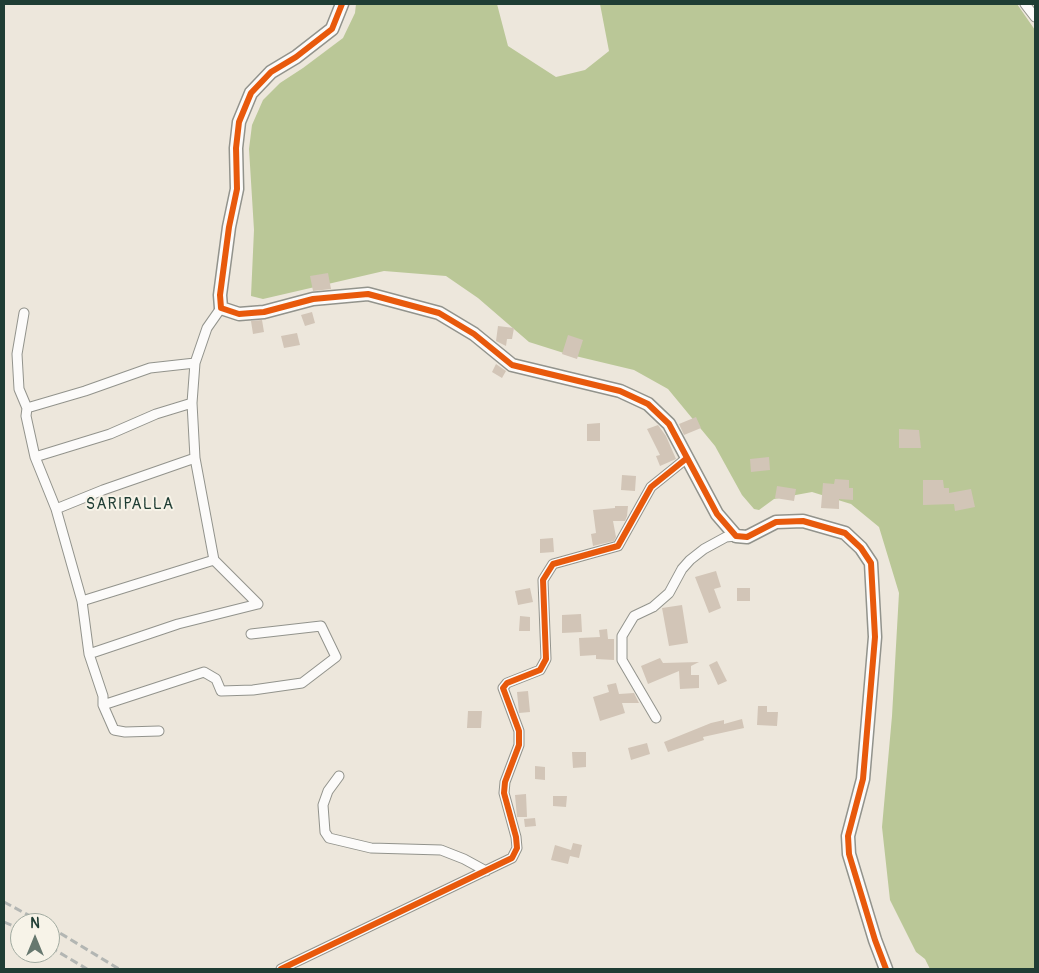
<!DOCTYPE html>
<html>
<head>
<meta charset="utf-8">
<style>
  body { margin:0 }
  #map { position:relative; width:1039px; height:973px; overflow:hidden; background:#ede7dc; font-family:Pangolin,sans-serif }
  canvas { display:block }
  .frame { position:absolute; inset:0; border:5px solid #1f3d34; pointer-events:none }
  .north { position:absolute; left:10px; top:913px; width:50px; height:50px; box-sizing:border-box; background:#f7f3e8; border:1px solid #a1aaa0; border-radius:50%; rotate:0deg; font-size:14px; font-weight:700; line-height:20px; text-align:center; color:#1f3d34 }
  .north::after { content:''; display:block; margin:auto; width:18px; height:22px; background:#67786f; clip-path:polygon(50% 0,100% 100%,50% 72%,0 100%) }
</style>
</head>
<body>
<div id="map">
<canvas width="1039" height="973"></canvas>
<div class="frame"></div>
<div class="north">N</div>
</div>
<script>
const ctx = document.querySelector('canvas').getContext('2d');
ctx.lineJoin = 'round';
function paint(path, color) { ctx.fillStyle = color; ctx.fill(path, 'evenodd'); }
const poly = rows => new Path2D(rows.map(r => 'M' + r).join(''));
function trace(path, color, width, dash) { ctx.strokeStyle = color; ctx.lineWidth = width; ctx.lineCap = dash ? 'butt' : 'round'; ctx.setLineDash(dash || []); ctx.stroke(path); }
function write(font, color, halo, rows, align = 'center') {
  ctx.font = font + ' Pangolin,sans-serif'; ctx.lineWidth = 4; ctx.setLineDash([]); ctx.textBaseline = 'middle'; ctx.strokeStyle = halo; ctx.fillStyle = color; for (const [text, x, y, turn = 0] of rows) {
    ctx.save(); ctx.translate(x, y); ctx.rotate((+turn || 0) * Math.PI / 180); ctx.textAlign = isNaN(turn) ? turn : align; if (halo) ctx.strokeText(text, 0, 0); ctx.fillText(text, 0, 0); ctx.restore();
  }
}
paint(poly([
  [356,4,497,4,508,46,556,77,585,70,609,51,600,4,1017,4,1035,30,1035,969,930,969,925,959,916,952,890,900,882,827,892,716,899,593,879,527,851,504,812,492,774,499,759,510,754,509,742,495,715,446,668,389,634,370,567,354,529,342,478,298,446,276,384,271,263,299,251,296,254,230,249,149,252,125,263,100,280,83,303,68,343,38,355,13]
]), '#bac797');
paint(poly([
  [328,273,331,289,313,291,310,276],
  [312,312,315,323,305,326,301,315],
  [262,320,264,332,253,334,251,321],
  [498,326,514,328,512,339,507,339,506,346,496,341],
  [297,333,300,345,284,348,281,336],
  [568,335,583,340,577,359,562,354],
  [496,364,506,371,502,378,492,372],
  [696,417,701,428,684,435,679,424],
  [600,423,600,441,587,441,587,424],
  [658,425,666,436,676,459,660,466,656,456,660,455,647,429],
  [899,429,919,430,921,448,899,448],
  [769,457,770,470,751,472,750,459],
  [622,475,636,476,635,491,621,490],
  [835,479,849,480,849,488,853,488,853,500,839,499,839,509,821,508,823,483,834,484],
  [923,480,943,480,944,488,949,488,949,493,971,489,975,507,955,511,954,504,923,505],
  [777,486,796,489,794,501,775,498],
  [615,506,628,506,627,516,625,521,613,521,616,537,614,541,593,546,591,534,596,533,593,510,615,508],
  [553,538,554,552,540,553,540,539],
  [716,571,721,587,714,589,721,608,709,613,695,577],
  [530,588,533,602,518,605,515,591],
  [737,588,750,588,750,601,737,601],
  [682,605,688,643,669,646,662,608],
  [581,614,582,632,562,633,562,615],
  [520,616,530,617,530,631,519,631],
  [607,629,608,639,614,639,614,660,596,659,596,655,580,656,579,638,600,637,599,630],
  [660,658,663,663,699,662,691,666,691,675,699,675,699,688,680,689,679,671,648,684,641,666],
  [717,661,727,681,718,685,709,665],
  [616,683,619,694,634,693,639,703,622,703,625,713,600,721,593,697,609,692,607,685],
  [528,691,530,712,519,713,517,692],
  [758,706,767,706,767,712,778,712,777,726,757,725],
  [468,711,482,711,481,728,467,728],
  [742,719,744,728,703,737,704,740,668,752,664,742,711,723,724,720,724,724],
  [647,743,650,754,631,760,628,748],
  [572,752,586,752,586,767,573,768],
  [535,766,545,767,545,780,535,779],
  [526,794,527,817,517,817,515,795],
  [553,796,567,796,566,807,553,806],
  [535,818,536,826,525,827,524,819],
  [573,843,582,845,579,858,570,856,568,864,551,860,555,845,571,850]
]), '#d2c5b7');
const street = poly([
  [1025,4,1035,17],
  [221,308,207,328,195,363,192,403,195,458,214,560,258,604],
  [24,313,17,354,19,389,27,408,26,416,35,457,56,509,82,601,89,654,103,696,103,705,114,730,125,732,159,731],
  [27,408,85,391,150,368,195,363],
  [35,457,110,434,156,414,192,403],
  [56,509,103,490,195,458],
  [82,601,214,560],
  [89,654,178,624,258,604],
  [103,705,204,672,216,679,221,691,253,690,302,683,336,657,321,626,251,634],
  [656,718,622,660,622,636,634,616,653,607,669,593,682,569,690,560,704,549,726,537,736,536],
  [339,776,328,791,323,805,325,832,329,838,371,848,441,850,464,859,486,871],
  [281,969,512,858,517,848,516,837,504,793,505,782,519,745,519,731,503,688,507,683,540,670,546,659,543,580,553,564,618,546,651,487,687,458]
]);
const secondary = poly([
  [342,4,332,29,296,57,271,72,251,93,239,122,236,148,237,189,229,227,220,295,221,308,239,314,264,312,313,299,368,294,439,313,474,334,512,365,620,391,648,404,669,424,717,514,736,536,747,537,776,522,803,521,845,533,861,548,871,563,875,637,863,779,848,836,849,854,875,940,886,969]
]);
trace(street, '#92938c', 11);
trace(secondary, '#92938c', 15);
trace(street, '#fcfbfa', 9);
trace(secondary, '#fcfbfa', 12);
trace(poly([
  [4,902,43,923],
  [4,922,20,929],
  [50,927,119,969],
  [50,947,87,969]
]), '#b3b6b3', 3, [8, 4]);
trace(poly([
  [342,4,332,29,296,57,271,72,251,93,239,122,236,148,237,189,229,227,220,295,221,308,239,314,264,312,313,299,368,294,439,313,474,334,512,365,620,391,648,404,669,424,717,514,736,536,747,537,776,522,803,521,845,533,861,548,871,563,875,637,863,779,848,836,849,854,875,940,886,969],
  [281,969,512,858,517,848,516,837,504,793,505,782,519,745,519,731,503,688,507,683,540,670,546,659,543,580,553,564,618,546,651,487,687,458]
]), '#e8590c', 6);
ctx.letterSpacing = '1px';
write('16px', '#1f3d34', '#f7f3e8', [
  ["SARIPALLA",130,505]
]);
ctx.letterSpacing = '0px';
</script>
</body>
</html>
